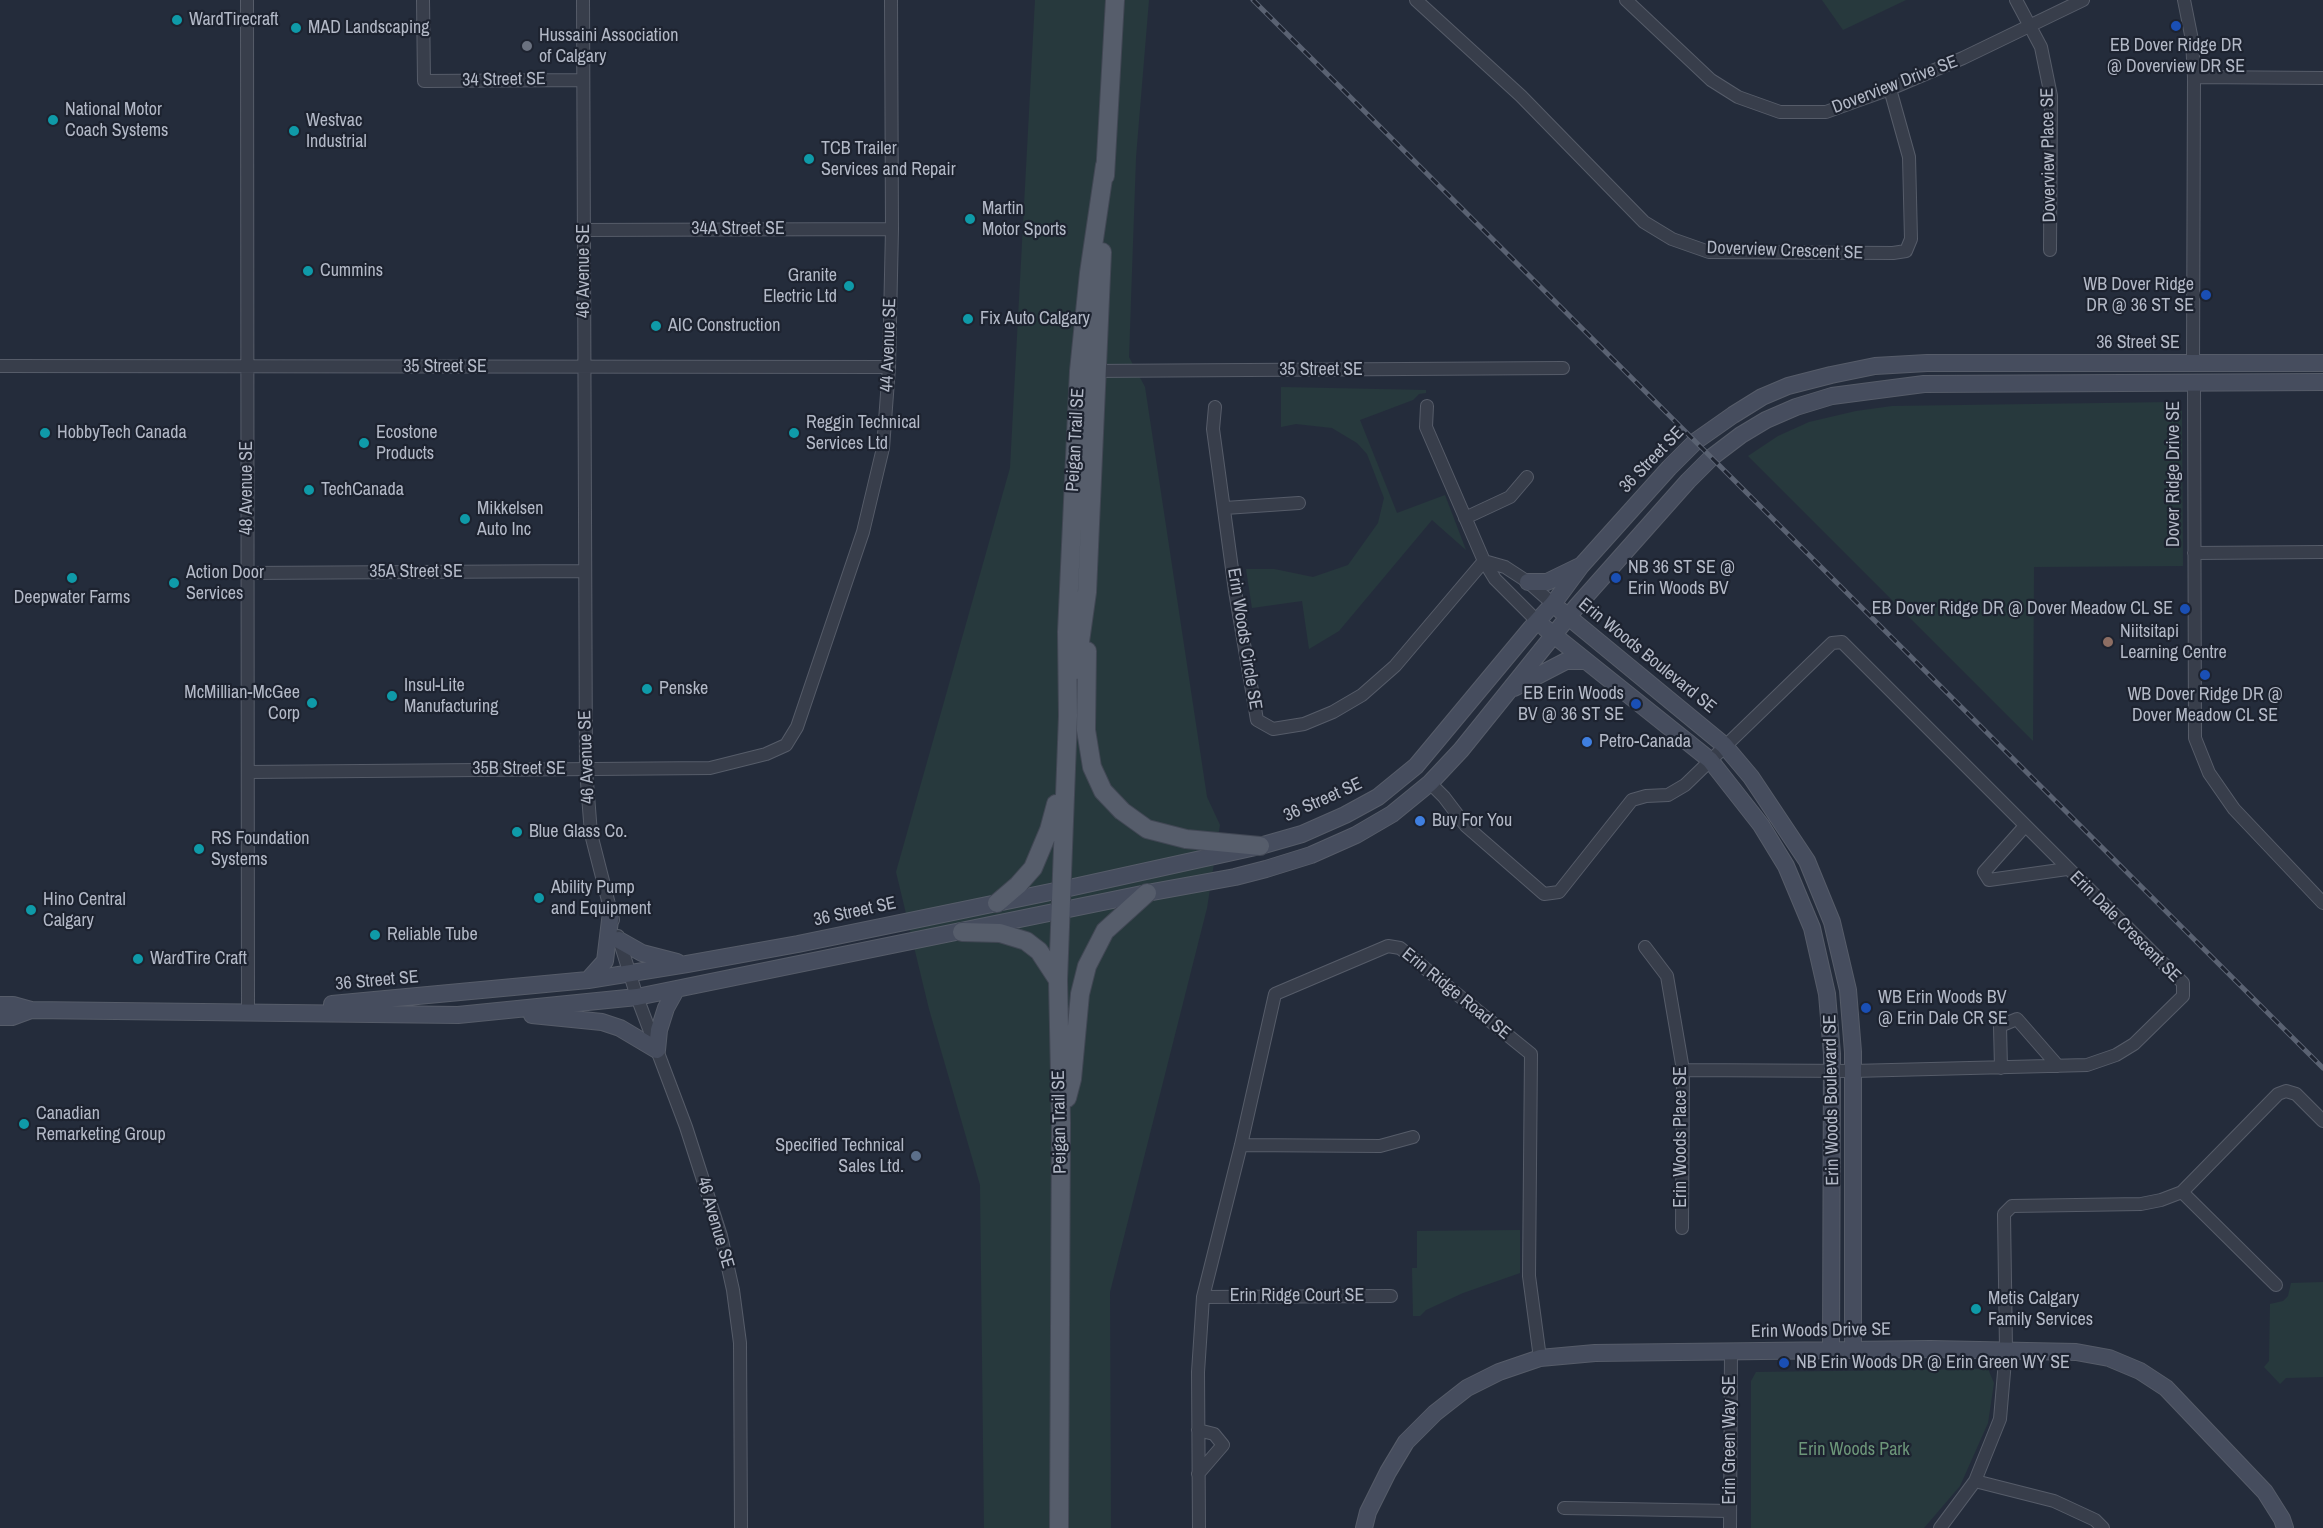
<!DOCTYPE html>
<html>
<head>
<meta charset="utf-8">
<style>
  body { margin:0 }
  canvas { display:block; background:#242c3b }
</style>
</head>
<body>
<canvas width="2323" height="1528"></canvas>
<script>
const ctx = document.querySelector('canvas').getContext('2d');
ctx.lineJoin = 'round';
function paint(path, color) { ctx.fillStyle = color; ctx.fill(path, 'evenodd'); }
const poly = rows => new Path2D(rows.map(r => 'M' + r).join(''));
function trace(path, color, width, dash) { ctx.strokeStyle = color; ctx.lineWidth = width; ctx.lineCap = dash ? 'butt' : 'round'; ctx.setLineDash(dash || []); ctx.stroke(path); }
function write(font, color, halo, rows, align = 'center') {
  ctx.font = font + ' "Archivo Narrow",sans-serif'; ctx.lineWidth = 4.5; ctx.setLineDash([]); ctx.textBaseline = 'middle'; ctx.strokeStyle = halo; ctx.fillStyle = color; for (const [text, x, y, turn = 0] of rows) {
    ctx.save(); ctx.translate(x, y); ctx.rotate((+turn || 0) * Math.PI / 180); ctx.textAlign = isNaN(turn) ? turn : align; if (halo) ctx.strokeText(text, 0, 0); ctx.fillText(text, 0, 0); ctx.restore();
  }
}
paint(poly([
  [1035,0,1149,0,1136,157,1129,357,1145,387,1207,797,1220,825,1207,908,1110,1292,1111,1528,984,1528,980,1185,929,1009,896,872,1010,468],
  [1822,0,1906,0,1843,30],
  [1281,387,1426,390,1426,393,1419,394,1413,400,1360,420,1397,513,1445,495,1466,550,1432,520,1339,631,1309,649,1302,601,1252,608,1246,569,1274,569,1313,577,1348,565,1378,523,1384,498,1367,454,1357,443,1332,428,1296,424,1281,427],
  [2173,402,2182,411,2183,566,2034,567,2033,741,1748,456,1778,436,1809,422,1856,411,1892,406],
  [1520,1230,1520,1273,1463,1293,1426,1310,1420,1316,1413,1316,1412,1268,1417,1268,1417,1231],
  [2323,1282,2323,1377,2286,1378,2280,1384,2264,1367,2269,1361,2270,1304,2283,1301,2288,1296,2291,1283],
  [1988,1369,1994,1383,1988,1423,1960,1486,1924,1528,1751,1528,1751,1381,1756,1372]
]), '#27393d');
const street = poly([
  [247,0,248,1011],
  [423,0,424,81,583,80],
  [583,0,586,769,591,834,613,920],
  [1416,0,1521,96,1644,222,1672,239,1709,252,1893,253,1906,251,1911,239,1909,157,1890,89],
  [1626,0,1711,80,1738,97,1780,112,1826,112,1890,89,1963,58,2083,0],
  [2016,0,2041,47,2051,96,2050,250],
  [2184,0,2192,40,2194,77,2193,363],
  [2194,77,2323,78],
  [584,230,892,229],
  [0,366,889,367],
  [1090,371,1563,368],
  [2194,383,2195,738,2209,773,2234,809,2323,903],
  [1427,406,1426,427,1484,561,1495,579,1537,621],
  [1215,407,1213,429,1235,591,1257,720,1273,729,1304,724,1333,712,1362,695,1395,666,1484,561],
  [1225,508,1299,503],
  [1465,518,1510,497,1527,477],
  [2194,553,2323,552],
  [1484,561,1505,567,1528,582,1553,604],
  [248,573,585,571],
  [248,772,710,768,766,754,786,745,797,727,863,532,883,448,889,367,892,229,891,0],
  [1430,783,1444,797,1466,826,1544,894,1559,892,1632,800,1646,796,1668,795,1685,785,1832,643,1842,642,2183,983,2183,996,2134,1044,2116,1055,2087,1065,1853,1071,1683,1070],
  [2025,826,1984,872,1989,880,2067,869],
  [618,936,637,997,686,1127,721,1236,733,1290,740,1343,741,1528],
  [1645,947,1667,976,1683,1070,1682,1228],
  [2001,1068,2000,1026,2017,1019,2058,1066],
  [1241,1145,1380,1146,1413,1137],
  [2182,1192,2276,1285],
  [1203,1297,1391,1296],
  [1198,1430,1214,1434,1223,1445,1198,1474],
  [1975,1481,2054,1501,2095,1520,2103,1528],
  [1564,1508,1730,1511],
  [1199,1528,1198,1372,1203,1297,1241,1145,1275,994,1388,946,1400,948,1531,1054,1529,1276,1540,1358],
  [1730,1528,1731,1352],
  [1940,1528,1975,1481,2000,1419,2006,1349,2004,1214,2012,1206,2141,1204,2161,1200,2182,1192,2278,1094,2286,1091,2296,1094,2323,1121]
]);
const secondary = poly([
  [1528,582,1547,582,1580,566],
  [1560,610,1724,745,1751,777,1807,861,1832,922,1848,990,1853,1052,1853,1350],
  [1545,628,1710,760,1761,825,1786,866,1812,928,1827,994,1832,1054,1831,1350],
  [1514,688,1566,661,1585,661],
  [619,940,642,953,677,962],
  [588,980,605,961,611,912],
  [332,1004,588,980,687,964,798,944,1060,890,1260,846,1302,834,1345,815,1378,797,1416,766,1531,628,1553,604,1581,566,1669,468,1696,441,1733,415,1762,397,1788,386,1831,375,1875,366,1927,363,2323,363],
  [0,1005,13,1005,31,1010,458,1015,637,997,1147,893,1235,877,1266,869,1311,855,1356,835,1392,814,1430,783,1461,750,1577,606,1688,481,1712,457,1741,435,1766,420,1796,407,1832,396,1924,384,2323,382],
  [532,1015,602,1022,620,1028,657,1050,659,1030,666,1008,676,990],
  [0,1017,12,1017,31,1010],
  [1364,1528,1368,1512,1388,1472,1406,1442,1435,1413,1467,1388,1499,1372,1540,1358,1595,1353,1930,1349,2076,1352,2109,1358,2140,1371,2166,1388,2265,1492,2282,1519,2285,1528]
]);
const primary = poly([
  [1105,176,1115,0],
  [1087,651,1086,730,1092,767,1103,791,1122,811,1147,829,1186,839,1260,846],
  [1076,670,1087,592,1102,252],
  [997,903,1018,885,1033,868,1049,830,1056,804],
  [962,932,1000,933,1026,941,1039,951,1058,980],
  [1067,1098,1072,1079,1080,994,1087,966,1105,931,1147,893],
  [1059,1528,1061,1123,1058,980,1068,716,1067,632,1079,371,1089,273,1105,165]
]);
trace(street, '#565c69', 14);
trace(secondary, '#565c69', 18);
trace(primary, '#414754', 20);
trace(street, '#383e4b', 12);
trace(secondary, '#464d5e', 16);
trace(primary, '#565d6b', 18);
const rail = poly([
  [1253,0,2323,1068]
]);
trace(rail, '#5a6272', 5);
trace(rail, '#1d2330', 3, [9]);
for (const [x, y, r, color] of [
  [177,20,6,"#0f9aa8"],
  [2176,26,6,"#1a4fb4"],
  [296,28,6,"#0f9aa8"],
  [527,46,6,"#6b7280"],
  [53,120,6,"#0f9aa8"],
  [294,131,6,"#0f9aa8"],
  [809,159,6,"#0f9aa8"],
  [970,219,6,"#0f9aa8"],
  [308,271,6,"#0f9aa8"],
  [849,286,6,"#0f9aa8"],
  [2206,295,6,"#1a4fb4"],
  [968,319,6,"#0f9aa8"],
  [656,326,6,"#0f9aa8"],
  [45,433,6,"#0f9aa8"],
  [794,433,6,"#0f9aa8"],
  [364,443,6,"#0f9aa8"],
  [309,490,6,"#0f9aa8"],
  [465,519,6,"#0f9aa8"],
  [72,578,6,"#0f9aa8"],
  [1616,578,6,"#1a4fb4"],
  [174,583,6,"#0f9aa8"],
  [2185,609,6,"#1a4fb4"],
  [2108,642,6,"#8d6e63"],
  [2205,675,6,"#1a4fb4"],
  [647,689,6,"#0f9aa8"],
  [392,696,6,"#0f9aa8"],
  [312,703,6,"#0f9aa8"],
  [1636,704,6,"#1a4fb4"],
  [1587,742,6,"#3f7fe0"],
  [1420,821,6,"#3f7fe0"],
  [517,832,6,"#0f9aa8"],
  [199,849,6,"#0f9aa8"],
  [539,898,6,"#0f9aa8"],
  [31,910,6,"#0f9aa8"],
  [375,935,6,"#0f9aa8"],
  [138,959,6,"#0f9aa8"],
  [1866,1008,6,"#1a4fb4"],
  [24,1124,6,"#0f9aa8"],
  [916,1156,6,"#5c6f8a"],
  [1976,1309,6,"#0f9aa8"],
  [1784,1363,6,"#1a4fb4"]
]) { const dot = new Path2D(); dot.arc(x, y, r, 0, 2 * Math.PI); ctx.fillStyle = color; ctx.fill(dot); trace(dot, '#1d2330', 2); }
write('18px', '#b3b9c7', '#1d2330', [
  ["WardTirecraft",189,20],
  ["MAD Landscaping",308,28],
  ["Hussaini Association",539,36],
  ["of Calgary",539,57],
  ["EB Dover Ridge DR",2176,46,"center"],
  ["@ Doverview DR SE",2176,67,"center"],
  ["National Motor",65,110],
  ["Coach Systems",65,131],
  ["Westvac",306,121],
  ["Industrial",306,142],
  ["TCB Trailer",821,149],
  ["Services and Repair",821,170],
  ["Martin",982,209],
  ["Motor Sports",982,230],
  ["Cummins",320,271],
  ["Granite",837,276,"right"],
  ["Electric Ltd",837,297,"right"],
  ["WB Dover Ridge",2194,285,"right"],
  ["DR @ 36 ST SE",2194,306,"right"],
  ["Fix Auto Calgary",980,319],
  ["AIC Construction",668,326],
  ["Reggin Technical",806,423],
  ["Services Ltd",806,444],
  ["HobbyTech Canada",57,433],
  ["Ecostone",376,433],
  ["Products",376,454],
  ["TechCanada",321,490],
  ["Mikkelsen",477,509],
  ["Auto Inc",477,530],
  ["NB 36 ST SE @",1628,568],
  ["Erin Woods BV",1628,589],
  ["Action Door",186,573],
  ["Services",186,594],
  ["Deepwater Farms",72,598,"center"],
  ["EB Dover Ridge DR @ Dover Meadow CL SE",2173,609,"right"],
  ["Niitsitapi",2120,632],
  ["Learning Centre",2120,653],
  ["Insul-Lite",404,686],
  ["Manufacturing",404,707],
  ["Penske",659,689],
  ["McMillian-McGee",300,693,"right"],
  ["Corp",300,714,"right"],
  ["EB Erin Woods",1624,694,"right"],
  ["BV @ 36 ST SE",1624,715,"right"],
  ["WB Dover Ridge DR @",2205,695,"center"],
  ["Dover Meadow CL SE",2205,716,"center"],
  ["Petro-Canada",1599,742],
  ["Buy For You",1432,821],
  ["Blue Glass Co.",529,832],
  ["RS Foundation",211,839],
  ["Systems",211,860],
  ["Ability Pump",551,888],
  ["and Equipment",551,909],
  ["Hino Central",43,900],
  ["Calgary",43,921],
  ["Reliable Tube",387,935],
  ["WardTire Craft",150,959],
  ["WB Erin Woods BV",1878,998],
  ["@ Erin Dale CR SE",1878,1019],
  ["Canadian",36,1114],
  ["Remarketing Group",36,1135],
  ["Specified Technical",904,1146,"right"],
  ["Sales Ltd.",904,1167,"right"],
  ["Metis Calgary",1988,1299],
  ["Family Services",1988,1320],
  ["NB Erin Woods DR @ Erin Green WY SE",1796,1363]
], 'left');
write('18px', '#b3b9c7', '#1d2330', [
  ["34 Street SE",504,80,-1],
  ["Doverview Drive SE",1895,85,-21],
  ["Doverview Place SE",2049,155,-91],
  ["34A Street SE",738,229],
  ["Doverview Crescent SE",1785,251,2],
  ["46 Avenue SE",584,271,-90],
  ["36 Street SE",2138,343],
  ["44 Avenue SE",889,345,-88],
  ["35 Street SE",445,367],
  ["35 Street SE",1321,370],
  ["Peigan Trail SE",1076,440,-87],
  ["36 Street SE",1652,460,-46],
  ["Dover Ridge Drive SE",2174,474,-90],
  ["48 Avenue SE",247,488,-90],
  ["35A Street SE",416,572],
  ["Erin Woods Circle SE",1244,639,81],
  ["Erin Woods Boulevard SE",1647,656,39],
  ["46 Avenue SE",587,757,-92],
  ["35B Street SE",519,769],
  ["36 Street SE",1323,800,-24],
  ["36 Street SE",855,912,-12],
  ["Erin Dale Crescent SE",2125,927,45],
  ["36 Street SE",377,981,-5],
  ["Erin Ridge Road SE",1456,994,39],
  ["Erin Woods Boulevard SE",1832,1100,-91],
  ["Peigan Trail SE",1060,1122,-91],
  ["Erin Woods Place SE",1681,1137,-90],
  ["46 Avenue SE",715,1223,74],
  ["Erin Ridge Court SE",1297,1296],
  ["Erin Woods Drive SE",1821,1331,-1],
  ["Erin Green Way SE",1730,1440,-90]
]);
write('18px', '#6c9679', '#1d2330', [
  ["Erin Woods Park",1854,1450]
]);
</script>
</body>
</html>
